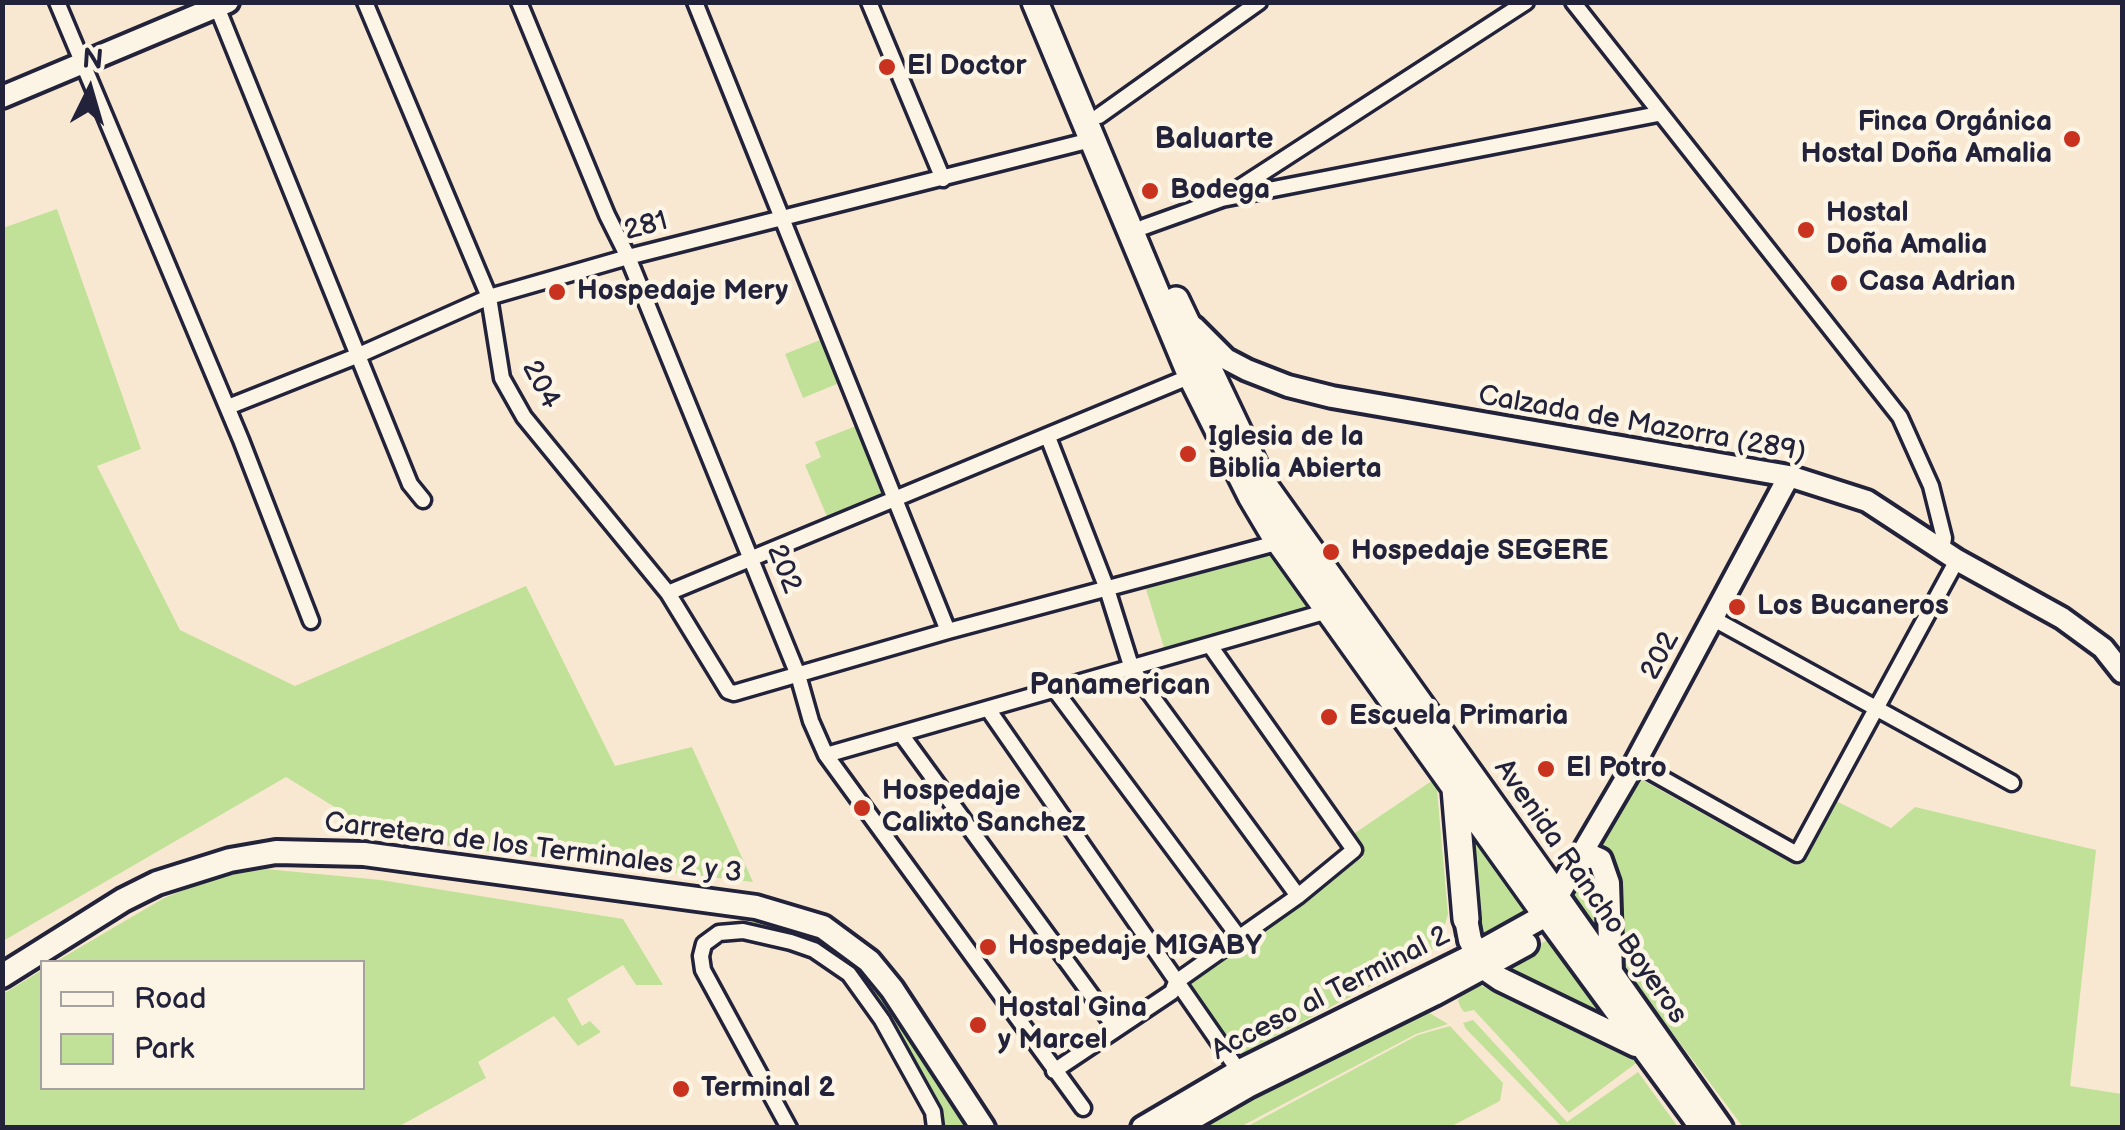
<!DOCTYPE html>
<html>
<head>
<meta charset="utf-8">
<style>
  body { margin:0 }
  #map { position:relative; width:2125px; height:1130px; overflow:hidden; background:#f9e8d1; font-family:"Balsamiq Sans",sans-serif }
  canvas { display:block }
  .frame { position:absolute; inset:0; border:5px solid #22223b; pointer-events:none }
  .legend { position:absolute; left:40px; top:960px; width:325px; height:130px; box-sizing:border-box; background:#fcf5e5; border:2px solid #a5a1a1; margin:0; padding:12px 18px; list-style:none; font-size:30px; color:#22223b }
  .legend li { display:flex; align-items:center; gap:20px; height:50px }
  .legend b { width:50px; border:2px solid #a5a1a1 }
  .north { position:absolute; left:40px; top:40px; width:100px; height:100px; -webkit-text-stroke:8px #fcf5e5; paint-order:stroke; rotate:5deg; font-size:28px; font-weight:700; line-height:40px; text-align:center; color:#22223b }
  .north::after { content:''; display:block; margin:auto; width:35px; height:45px; background:#22223b; clip-path:polygon(50% 0,100% 100%,50% 72%,0 100%) }
</style>
</head>
<body>
<div id="map">
<canvas width="2125" height="1130"></canvas>
<div class="frame"></div>
<ul class="legend">
<li><b style="height:12px;background:#fcf5e5"></b>Road</li>
<li><b style="height:28px;background:#c1e199"></b>Park</li>
</ul>
<div class="north">N</div>
</div>
<script>
const ctx = document.querySelector('canvas').getContext('2d');
ctx.lineJoin = 'round';
function paint(path, color) { ctx.fillStyle = color; ctx.fill(path, 'evenodd'); }
const poly = rows => new Path2D(rows.map(r => 'M' + r).join(''));
function trace(path, color, width, dash) { ctx.strokeStyle = color; ctx.lineWidth = width; ctx.lineCap = dash ? 'butt' : 'round'; ctx.setLineDash(dash || []); ctx.stroke(path); }
function write(font, color, halo, rows, align = 'center') {
  ctx.font = font + ' "Balsamiq Sans",sans-serif'; ctx.lineWidth = 9; ctx.setLineDash([]); ctx.textBaseline = 'middle'; ctx.strokeStyle = halo; ctx.fillStyle = color; for (const [text, x, y, turn = 0] of rows) {
    ctx.save(); ctx.translate(x, y); ctx.rotate((+turn || 0) * Math.PI / 180); ctx.textAlign = isNaN(turn) ? turn : align; if (halo) ctx.strokeText(text, 0, 0); ctx.fillText(text, 0, 0); ctx.restore();
  }
}
paint(poly([
  [57,209,141,449,97,466,180,630,295,686,526,586,615,766,692,747,753,882,476,850,380,835,286,777,3,941,3,228],
  [825,338,844,381,803,398,785,354],
  [861,424,891,496,829,521,805,465,821,457,815,442],
  [1272,554,1311,610,1165,651,1146,589],
  [1637,777,1797,866,1836,801,1891,828,1915,807,2096,850,2070,1086,2122,1094,2122,1127,1743,1127,1635,983,1619,955,1601,839],
  [1436,778,1448,914,1440,942,1422,959,1239,1055,1187,983,1363,857,1352,835],
  [1471,829,1527,912,1483,936,1477,933],
  [266,869,381,880,623,919,663,985,636,985,623,965,567,999,582,1026,590,1021,601,1032,578,1046,554,1016,478,1062,486,1078,398,1127,3,1127,3,994,42,970,42,1088,362,1088,362,962,55,962,164,898,217,877],
  [1589,869,1596,871,1603,946,1570,894,1582,872],
  [755,922,782,926,825,940,837,946,873,980,973,1127,943,1127,943,1110,867,985,849,966,812,942,735,924],
  [1549,939,1608,1019,1504,970,1503,964],
  [1480,985,1634,1057,1641,1063,1635,1064,1569,1113,1474,1010,1464,1012,1461,1008,1458,1001,1462,993],
  [1416,1009,1426,1011,1448,1024,1416,1034,1240,1127,1188,1128],
  [1473,1020,1567,1122,1638,1072,1678,1127,1562,1127,1466,1029,1463,1023],
  [1450,1026,1503,1083,1500,1101,1450,1127,1246,1127,1418,1035]
]), '#c1e199');
const street = poly([
  [57,2,241,440,311,621],
  [365,2,489,297,502,378,524,417,668,593,728,691,734,693,948,631,1280,542],
  [519,2,607,215,628,257,798,675,811,721,826,755,1083,1108],
  [695,2,948,631],
  [869,2,943,179],
  [1573,2,1900,417,1931,486,1944,538,1942,550],
  [217,7,410,484,423,500],
  [1099,116,1259,2],
  [1228,195,1526,2],
  [1144,227,1222,199,1658,114],
  [228,407,359,355,489,297,628,257,1091,140],
  [1048,437,1107,589,1132,669,1298,896],
  [668,593,1191,376],
  [1712,618,2012,783],
  [1055,690,1238,936],
  [988,709,1243,1077],
  [901,734,1116,1029],
  [826,755,1328,611],
  [1635,763,1797,854,1957,560],
  [1054,1071,1172,992,1176,982,1298,896,1354,850,1211,647],
  [789,1128,703,970,701,956,704,944,719,933,743,931,791,942,814,950,849,974,882,1020,933,1112,935,1128]
]);
const secondary = poly([
  [2,97,228,2],
  [1194,327,1226,359,1247,370,1288,386,1332,397,1789,476,1867,501,1957,560,2062,618,2103,648,2122,672],
  [1578,860,1635,763,1789,476]
]);
const primary = poly([
  [1557,896,1721,1128],
  [1550,907,1578,860,1591,856,1600,860,1608,883,1611,972],
  [1546,915,1702,1128],
  [1466,919,1470,940,1484,968,1500,979,1636,1045],
  [2,976,123,900,157,883,230,860,276,852,364,854,756,907,823,927,869,961,892,989,983,1128],
  [1143,1128,1240,1071,1476,954,1546,915],
  [1175,1128,1248,1086,1434,994,1526,944]
]);
const highway = poly([
  [1035,2,1191,376,1251,496,1273,533,1546,915],
  [1176,300,1264,485,1557,896],
  [1455,789,1466,919]
]);
trace(street, '#22223b', 21);
trace(secondary, '#22223b', 28);
trace(primary, '#22223b', 30);
trace(highway, '#22223b', 32);
trace(street, '#fcf5e5', 14);
trace(secondary, '#fcf5e5', 20);
trace(primary, '#fcf5e5', 22);
trace(highway, '#fcf5e5', 25);
for (const [x, y, r, color] of [
  [887,67,10,"#c8321e"],
  [2072,139,10,"#c8321e"],
  [1150,191,10,"#c8321e"],
  [1806,230,10,"#c8321e"],
  [1839,283,10,"#c8321e"],
  [557,292,10,"#c8321e"],
  [1188,454,10,"#c8321e"],
  [1331,552,10,"#c8321e"],
  [1737,607,10,"#c8321e"],
  [1329,717,10,"#c8321e"],
  [1546,769,10,"#c8321e"],
  [862,808,10,"#c8321e"],
  [988,947,10,"#c8321e"],
  [978,1025,10,"#c8321e"],
  [681,1089,10,"#c8321e"]
]) { const dot = new Path2D(); dot.arc(x, y, r, 0, 2 * Math.PI); ctx.fillStyle = color; ctx.fill(dot); trace(dot, '#fcf5e5', 4); }
write('bold 28px', '#22223b', '#fcf5e5', [
  ["El Doctor",907,67],
  ["Finca Orgánica",2052,123,"right"],
  ["Hostal Doña Amalia",2052,155,"right"],
  ["Bodega",1170,191],
  ["Hostal",1826,214],
  ["Doña Amalia",1826,246],
  ["Casa Adrian",1859,283],
  ["Hospedaje Mery",577,292],
  ["Iglesia de la",1208,438],
  ["Biblia Abierta",1208,470],
  ["Hospedaje SEGERE",1351,552],
  ["Los Bucaneros",1757,607],
  ["Escuela Primaria",1349,717],
  ["El Potro",1566,769],
  ["Hospedaje",882,792],
  ["Calixto Sanchez",882,824],
  ["Hospedaje MIGABY",1008,947],
  ["Hostal Gina",998,1009],
  ["y Marcel",998,1041],
  ["Terminal 2",701,1089]
], 'left');
write('28px', '#22223b', '#fcf5e5', [
  ["281",646,227,-15],
  ["204",540,385,62],
  ["Calzada de Mazorra (289)",1642,425,10],
  ["202",783,569,68],
  ["202",1661,656,-62],
  ["Carretera de los Terminales 2 y 3",533,849,7],
  ["Avenida Rancho Boyeros",1590,892,55],
  ["Acceso al Terminal 2",1331,994,-27]
]);
write('bold 30px', '#22223b', '#fcf5e5', [
  ["Baluarte",1214,140],
  ["Panamerican",1120,686]
]);
</script>
</body>
</html>
